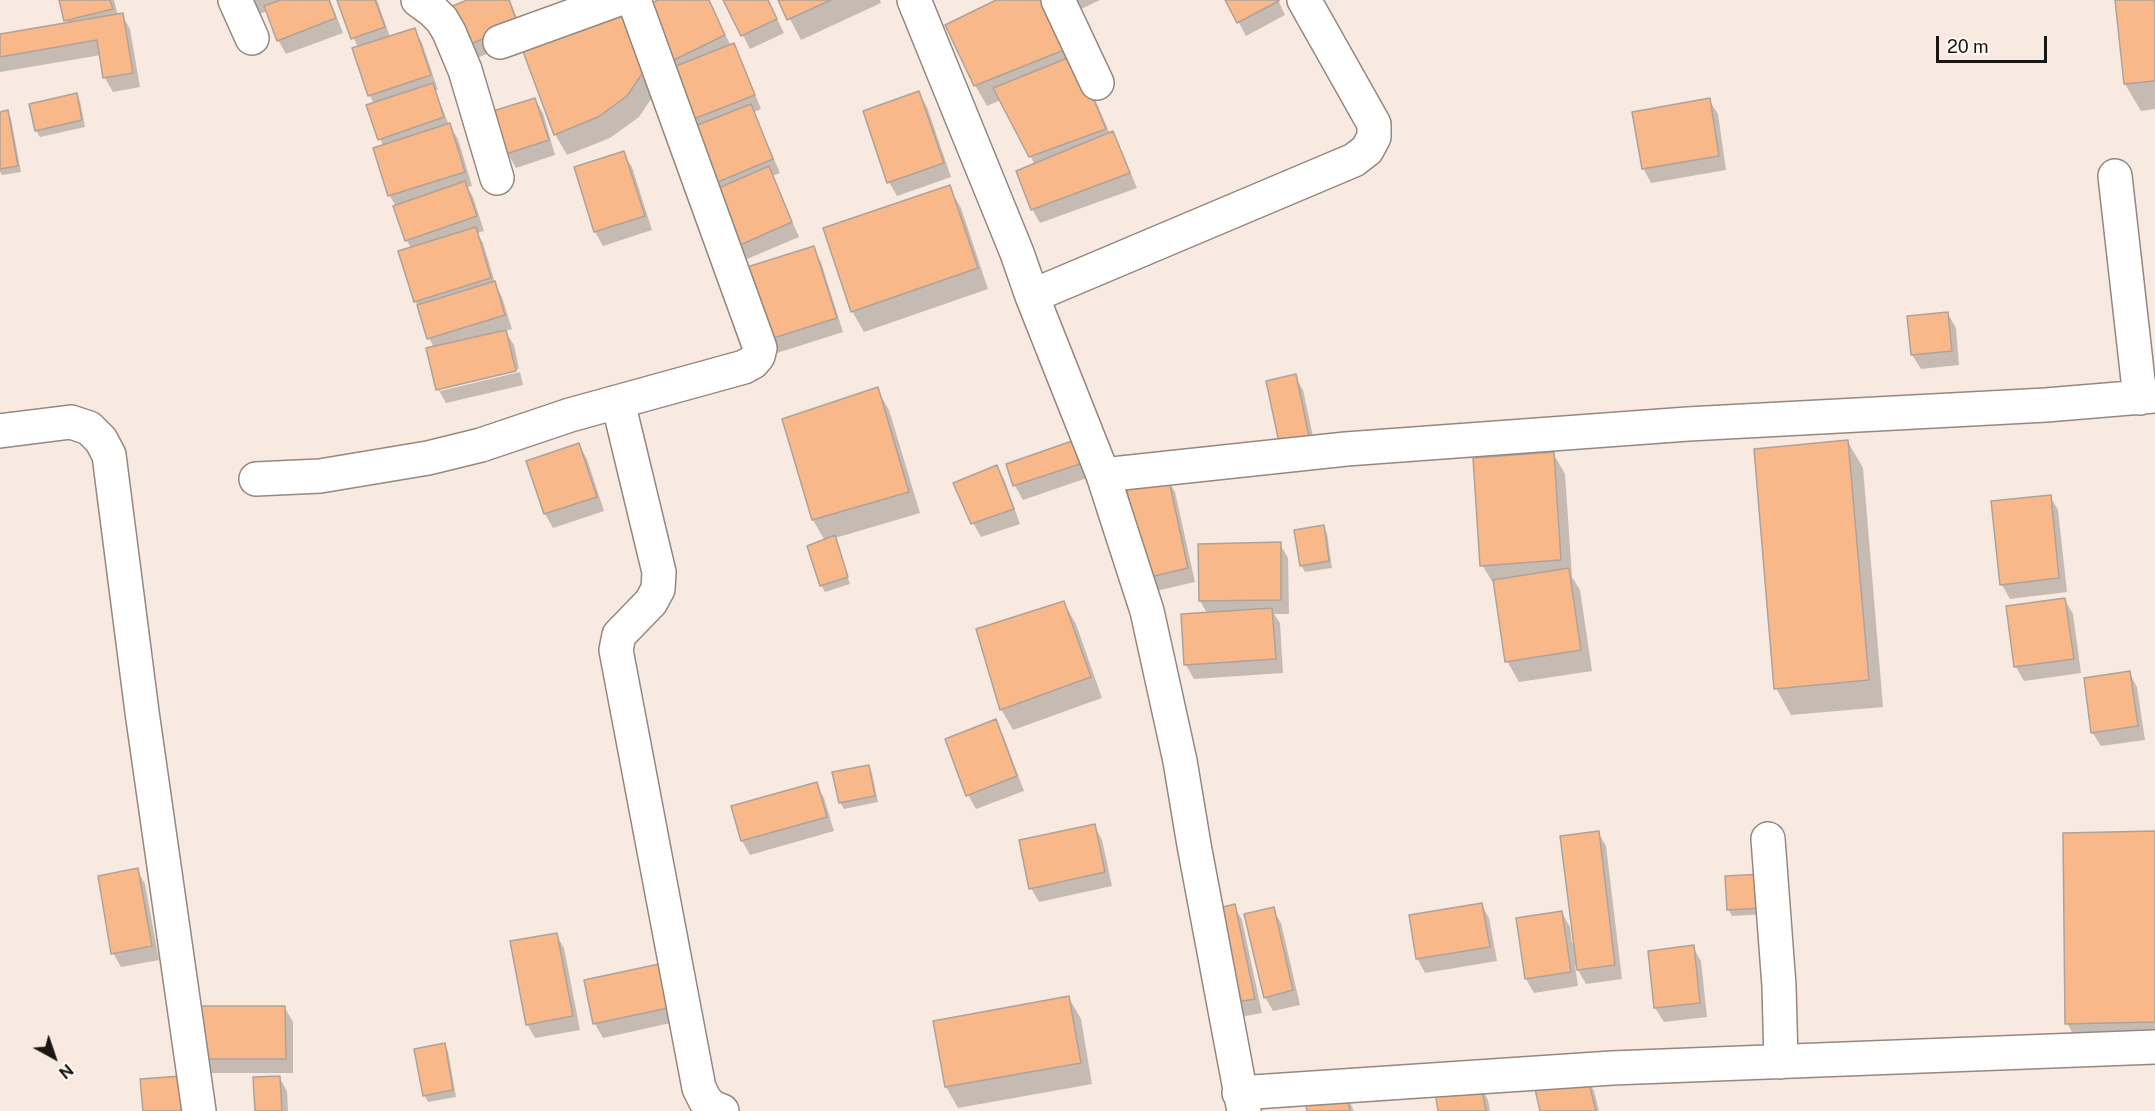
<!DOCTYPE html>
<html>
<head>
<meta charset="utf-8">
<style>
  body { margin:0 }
  #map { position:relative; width:2155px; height:1111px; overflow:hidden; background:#f8eae0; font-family:"Public Sans",sans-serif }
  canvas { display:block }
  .north { position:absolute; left:24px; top:1027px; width:60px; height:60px; -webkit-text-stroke:4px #fef9f5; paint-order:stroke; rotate:140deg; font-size:16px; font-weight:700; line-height:24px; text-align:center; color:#1a1612 }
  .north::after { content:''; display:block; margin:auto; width:21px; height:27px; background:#1a1612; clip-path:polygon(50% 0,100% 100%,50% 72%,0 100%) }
  .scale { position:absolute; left:1936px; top:36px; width:111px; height:27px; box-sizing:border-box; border:3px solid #1a1612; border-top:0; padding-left:8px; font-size:18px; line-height:21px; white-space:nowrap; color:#1a1612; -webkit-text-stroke:4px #fef9f5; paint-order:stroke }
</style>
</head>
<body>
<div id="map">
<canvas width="2155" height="1111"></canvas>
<div class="north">N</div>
<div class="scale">20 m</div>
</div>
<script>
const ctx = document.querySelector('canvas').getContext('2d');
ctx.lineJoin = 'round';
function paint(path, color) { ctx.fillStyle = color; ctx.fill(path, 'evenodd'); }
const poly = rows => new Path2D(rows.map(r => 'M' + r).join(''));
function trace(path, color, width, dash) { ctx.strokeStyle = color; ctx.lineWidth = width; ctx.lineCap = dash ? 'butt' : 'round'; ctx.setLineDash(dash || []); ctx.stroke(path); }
paint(poly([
  [61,0,114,0,118,16,122,15,130,29,140,87,113,92,105,78,101,55,0,72,0,36,68,24],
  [247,0,330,0,343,33,286,54,278,40,267,11,255,16],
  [338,0,377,0,390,37,414,29,422,43,438,90,435,90,449,125,458,139,472,186,467,187,473,197,484,231,477,233,483,243,496,286,502,297,512,329,505,331,514,345,519,369,440,388,440,391,520,372,523,385,446,403,438,389,434,348,429,338,420,309,415,301,411,248,407,241,396,206,389,195,383,146,368,106,374,104,370,96,354,49,358,48],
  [471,0,510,0,525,39,474,59,466,45],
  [661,0,708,0,731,46,733,45,741,59,761,109,754,112,780,173,772,176,799,237,747,259,739,245,716,190,678,67,673,60],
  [725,0,768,0,784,33,750,49],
  [780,0,880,0,881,3,801,40],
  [1000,0,1047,0,1086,78,1110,134,1112,133,1120,147,1137,188,1040,223,1032,209,1035,165,1001,100,987,106,975,85],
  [1068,0,1100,0,1075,12],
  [1227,0,1278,0,1285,15,1246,36],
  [2117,0,2155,0,2155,109,2141,111,2125,84],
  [621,11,655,93,639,117,610,138,567,155,555,134],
  [919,93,927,107,951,177,897,196,889,182],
  [76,95,80,101,85,127,40,137,36,130],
  [535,99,543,113,555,155,516,168,508,154,494,112],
  [1709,100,1718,114,1726,170,1651,183,1643,168],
  [8,112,11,119,21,172,2,175,0,172,0,114],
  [623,153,632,167,652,230,603,246,595,232],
  [949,187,961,208,988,289,864,332,852,311],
  [813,248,821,262,843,332,777,353,768,339],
  [1948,314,1956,328,1959,365,1921,369,1912,355,1909,317],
  [1295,376,1303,390,1317,455,1289,461],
  [877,389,889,410,920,513,835,538,850,584,825,592,821,585,825,541,813,520],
  [1848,442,1863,468,1883,707,1791,715,1776,688],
  [1071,443,1079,457,1087,478,1023,500,1015,486,1008,465],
  [579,445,587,459,604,511,553,528,545,514,528,462],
  [1553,453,1565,474,1572,577,1580,590,1592,671,1519,682,1507,661,1495,586,1482,565],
  [997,467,1005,481,1020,524,981,537,973,523],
  [1167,478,1175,492,1195,582,1156,591,1127,487],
  [2050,496,2058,510,2067,592,2010,599,2002,585,1992,503],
  [1323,527,1327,533,1332,568,1305,572,1301,565],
  [1280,544,1288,558,1289,614,1274,614,1280,623,1283,673,1194,679,1186,665,1207,613,1200,601],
  [2065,600,2073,614,2081,673,2024,681,2016,667,2008,607],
  [1064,603,1076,624,1102,698,1013,730,1001,709],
  [2129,672,2137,687,2145,740,2101,746,2092,732],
  [995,721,1003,735,1024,791,976,809,968,795],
  [868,766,872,773,878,802,844,809,840,802],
  [816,784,824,798,834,831,750,855,742,841],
  [1094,825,1102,840,1112,886,1039,902,1031,888],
  [1598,832,1606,846,1622,979,1586,984,1575,965,1578,986,1534,993,1526,979,1517,919,1562,913,1570,927,1572,943,1575,943],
  [2155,833,2155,1049,2082,1050,2067,1023],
  [137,870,145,884,159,960,121,967,113,953],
  [1727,878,1768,914,1732,916,1728,909],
  [1481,904,1489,918,1497,961,1425,973,1417,958],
  [1234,906,1242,920,1262,1013,1240,1017],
  [1273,909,1281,923,1300,1005,1273,1011,1265,997],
  [556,934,564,948,580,1030,535,1038,527,1024],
  [1693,947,1701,961,1707,1017,1664,1022,1655,1008,1649,952],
  [658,965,675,1022,603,1038,595,1024,586,981],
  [1069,998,1081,1019,1092,1084,958,1108,946,1087,935,1022],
  [285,1008,293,1022,293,1073,210,1073,202,1059],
  [444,1044,448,1051,456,1097,428,1102,424,1095],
  [279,1077,287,1091,288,1111,257,1111],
  [1586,1077,1594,1091,1599,1111,1542,1111],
  [1480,1085,1488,1100,1490,1111,1440,1111],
  [1346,1094,1354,1111,1308,1111]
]), '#0003');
const building = poly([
  [59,0,110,0,113,9,64,21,59,0],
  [280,0,329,0,336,18,277,41,264,6,280,0],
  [337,0,375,0,385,27,351,39,337,0],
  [467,0,509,0,518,25,465,46,450,7,467,0],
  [658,0,709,0,725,35,672,61,645,6,658,0],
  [723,0,768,0,777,19,741,36,723,0],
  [778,0,831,0,787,20,778,0],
  [996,0,1047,0,1069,48,974,86,945,25,996,0],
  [1225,0,1278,0,1279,1,1237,23,1225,0],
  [2115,0,2155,0,2155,81,2124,84,2115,0],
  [621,9,644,71,627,96,598,117,554,135,521,46,621,9],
  [123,13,133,73,103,78,97,40,0,57,0,34,123,13],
  [415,28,431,75,368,96,352,48,415,28],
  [734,43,755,95,691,120,671,68,734,43],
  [1075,55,1106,129,1029,157,993,88,1075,55],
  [433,83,444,117,378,140,366,105,433,83],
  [919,91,944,163,887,183,863,111,919,91],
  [77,93,82,120,35,131,29,104,77,93],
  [535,98,549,140,506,154,493,111,535,98],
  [1710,98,1719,156,1642,169,1632,112,1710,98],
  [751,104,773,159,713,184,690,128,751,104],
  [8,110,18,166,0,169,0,112,8,110],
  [450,123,465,172,388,196,373,148,450,123],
  [1113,131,1130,173,1031,210,1016,171,1113,131],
  [624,151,645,216,594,232,574,167,624,151],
  [769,166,792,222,738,246,714,190,769,166],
  [465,181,477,216,405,241,393,206,465,181],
  [950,185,978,268,851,312,823,228,950,185],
  [476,227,491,278,414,302,398,251,476,227],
  [814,246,837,318,767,340,744,268,814,246],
  [495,281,505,315,427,339,417,305,495,281],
  [1948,312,1952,351,1911,355,1907,316,1948,312],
  [506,330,516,371,436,390,426,348,506,330],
  [1296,374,1310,441,1280,447,1266,381,1296,374],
  [878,387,909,492,812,520,782,419,878,387],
  [1848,440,1869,680,1774,689,1754,449,1848,440],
  [1072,441,1080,464,1013,486,1006,464,1072,441],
  [579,443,597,497,544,514,526,461,579,443],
  [1554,452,1561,560,1480,566,1473,458,1554,452],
  [997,465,1014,509,971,524,953,483,997,465],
  [1168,476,1188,568,1146,578,1126,486,1168,476],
  [2051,495,2059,578,2000,585,1991,501,2051,495],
  [1324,525,1329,561,1300,566,1294,530,1324,525],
  [835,535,848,577,820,586,807,546,835,535],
  [1281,542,1281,600,1199,601,1198,544,1281,542],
  [1569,568,1581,650,1505,662,1493,580,1569,568],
  [2065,598,2074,659,2014,667,2006,606,2065,598],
  [1064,601,1091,677,1000,710,976,629,1064,601],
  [1272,608,1276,659,1184,665,1181,614,1272,608],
  [2130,671,2138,726,2091,733,2084,678,2130,671],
  [996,719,1017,776,966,796,945,739,996,719],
  [869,765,875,796,839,803,832,772,869,765],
  [817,782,827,817,741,841,731,806,817,782],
  [1095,824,1105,872,1029,889,1019,840,1095,824],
  [1599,831,1615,965,1577,970,1560,836,1599,831],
  [2155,831,2155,1022,2065,1024,2063,833,2155,831],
  [138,868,152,946,111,954,98,876,138,868],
  [1763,874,1765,908,1727,910,1725,876,1763,874],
  [1482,903,1490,947,1416,959,1409,915,1482,903],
  [1235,904,1255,999,1231,1003,1211,910,1235,904],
  [1274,907,1293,990,1264,998,1244,914,1274,907],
  [1562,911,1571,972,1525,979,1516,918,1562,911],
  [557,933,573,1016,526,1025,510,941,557,933],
  [1694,945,1700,1003,1654,1008,1648,951,1694,945],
  [659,964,668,1008,593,1024,584,980,659,964],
  [1069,996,1081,1063,945,1087,933,1021,1069,996],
  [201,1006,285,1006,286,1059,201,1059,201,1006],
  [445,1043,453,1090,423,1096,414,1049,445,1043],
  [1587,1075,1596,1111,1540,1111,1535,1089,1587,1075],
  [181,1076,184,1111,143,1111,140,1079,181,1076],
  [280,1076,282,1111,255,1111,253,1077,280,1076],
  [1481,1084,1486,1111,1438,1111,1435,1092,1481,1084],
  [1346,1092,1350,1111,1307,1111,1305,1099,1346,1092]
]);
paint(building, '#f8b88a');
trace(building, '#afa299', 1.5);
const minor = poly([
  [235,0,252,38],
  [418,0,433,11,442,20,449,32,465,70,497,178],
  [914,0,1017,253,1032,296,1103,475,1147,611,1180,761,1194,845,1244,1111],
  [1058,0,1097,83],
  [500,42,616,0],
  [2115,176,2140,398],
  [1032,296,1354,160,1367,150,1374,137,1374,124,1304,0],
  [618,402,659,572,658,589,651,602,619,635,616,650,699,1088,705,1100,712,1107,722,1111],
  [0,431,71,422,89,428,101,440,109,455,142,712,199,1111],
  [1103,475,1346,449,1688,424,2046,405,2155,396],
  [256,479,320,476,428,458,481,445,570,415,744,367,753,362,758,356,760,348,634,0],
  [1768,839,1779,986,1781,1062],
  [1239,1093,1612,1068,2155,1047]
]);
trace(minor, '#95887f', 36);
trace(minor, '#fff', 33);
</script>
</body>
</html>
